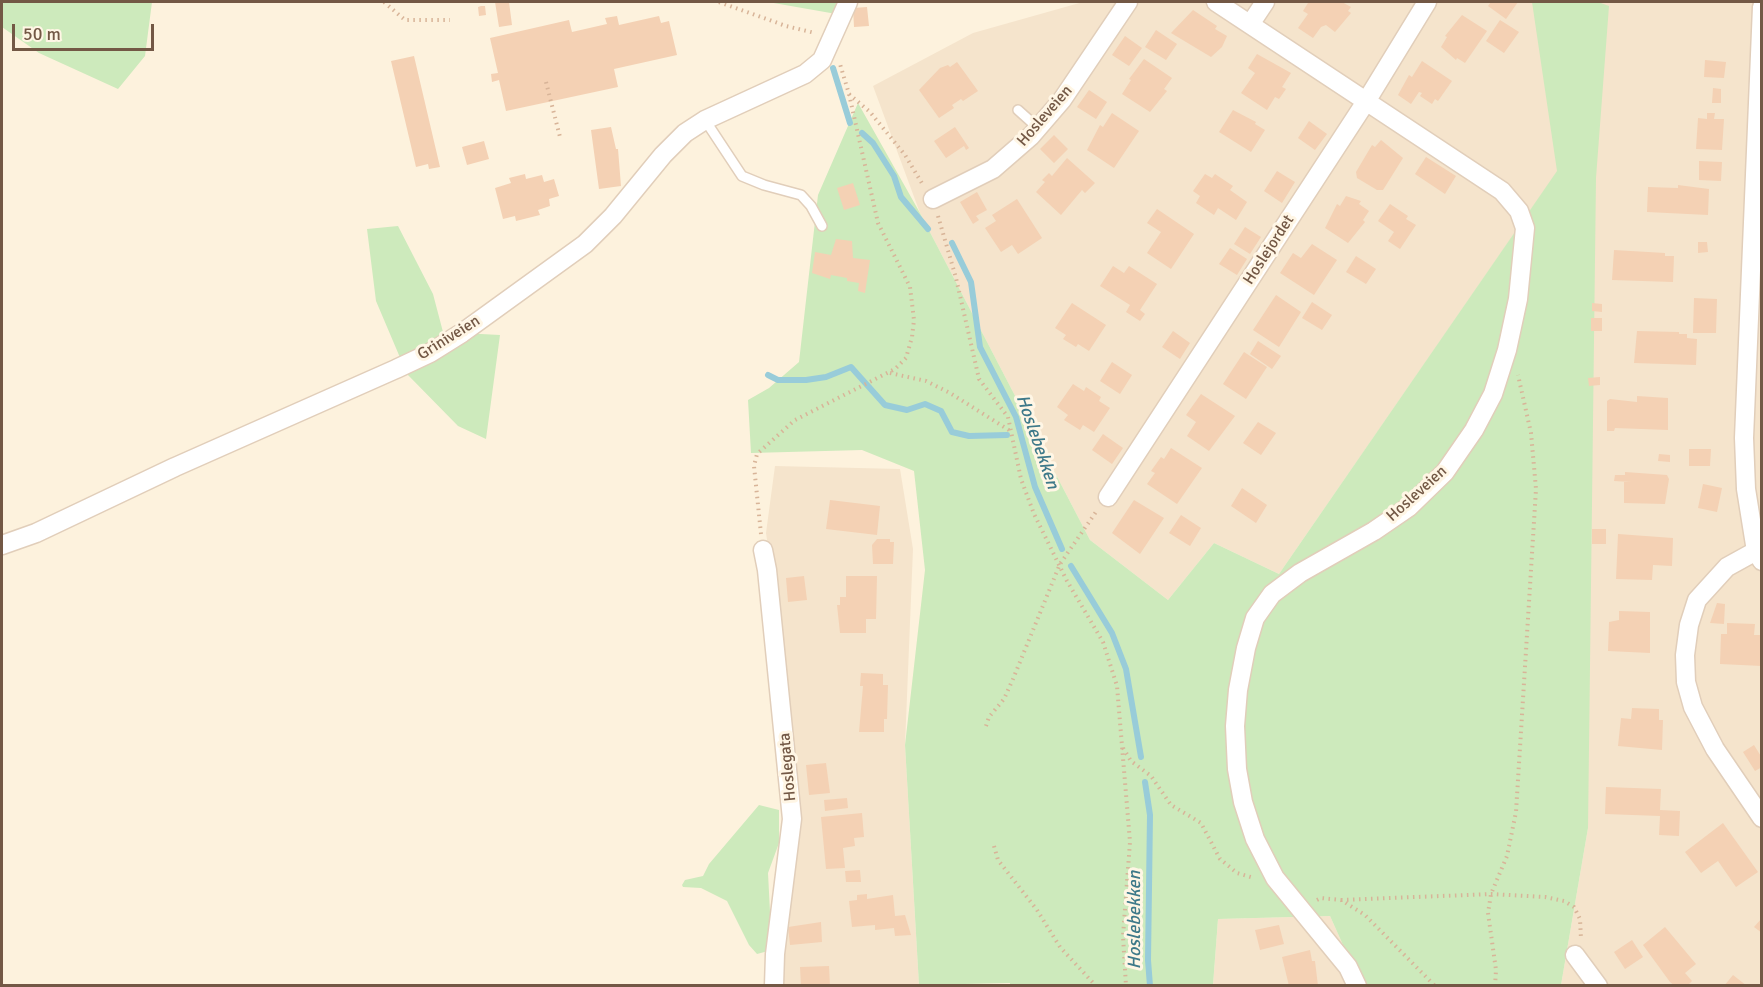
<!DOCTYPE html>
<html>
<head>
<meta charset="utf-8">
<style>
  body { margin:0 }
  #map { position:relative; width:1763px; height:987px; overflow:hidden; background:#fdf2dd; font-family:Signika,sans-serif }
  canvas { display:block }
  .frame { position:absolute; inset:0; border:3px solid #735845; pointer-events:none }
  .scale { position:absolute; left:12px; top:24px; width:142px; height:27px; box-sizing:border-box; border:3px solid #735845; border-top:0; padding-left:8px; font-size:18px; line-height:21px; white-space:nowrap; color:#735845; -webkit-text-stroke:4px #fff6e5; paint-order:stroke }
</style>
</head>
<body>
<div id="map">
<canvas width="1763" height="987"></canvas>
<div class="frame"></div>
<div class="scale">50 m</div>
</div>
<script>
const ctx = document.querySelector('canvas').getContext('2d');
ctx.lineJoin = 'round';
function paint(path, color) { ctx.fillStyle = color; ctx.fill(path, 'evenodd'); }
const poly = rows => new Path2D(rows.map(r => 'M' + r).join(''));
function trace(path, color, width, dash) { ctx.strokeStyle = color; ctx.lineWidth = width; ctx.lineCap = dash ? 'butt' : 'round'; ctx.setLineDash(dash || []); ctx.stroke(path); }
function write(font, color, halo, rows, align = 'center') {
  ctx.font = font + ' Signika,sans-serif'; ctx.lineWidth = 6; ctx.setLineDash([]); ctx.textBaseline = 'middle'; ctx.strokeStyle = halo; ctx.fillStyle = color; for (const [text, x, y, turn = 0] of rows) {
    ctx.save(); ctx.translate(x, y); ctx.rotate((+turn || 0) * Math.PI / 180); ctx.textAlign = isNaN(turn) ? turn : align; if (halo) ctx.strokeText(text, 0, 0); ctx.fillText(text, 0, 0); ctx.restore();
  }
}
paint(poly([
  [1083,2,1761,2,1761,985,1561,985,1588,828,1557,172,1279,574,1214,543,1168,600,1090,540,920,213,873,86,973,33],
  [775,466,900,469,913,549,905,745,919,985,775,985,801,811,784,655,766,533],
  [1330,916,1361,985,1213,986,1218,919]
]), '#f5e4cc');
paint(poly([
  [2,2,152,2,145,56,118,89,39,53,2,27],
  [768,2,848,2,842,15],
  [1532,2,1598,2,1609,6,1596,178,1588,828,1561,985,1361,985,1330,916,1218,919,1213,985,1010,986,1010,983,919,985,905,745,925,570,914,471,862,450,751,453,748,400,769,388,799,362,818,195,858,103,920,213,1090,540,1168,600,1214,543,1279,574,1557,171],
  [398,226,433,294,443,332,500,335,486,439,458,426,407,374,376,301,367,229],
  [759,805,779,810,779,843,768,873,771,931,768,951,757,954,749,945,727,901,701,888,683,887,682,885,685,880,703,876,709,864]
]), '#cdeabc');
trace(poly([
  [833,68,850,123],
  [862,133,873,143,894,176,901,197,928,229],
  [952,243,971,282,980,347,1016,417,1035,487,1062,549],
  [768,375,778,380,806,380,826,377,851,367,885,405,907,410,925,404,941,411,952,432,969,436,1007,435],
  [1071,566,1112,633,1126,669,1141,757],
  [1145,782,1150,815,1148,960,1150,986]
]), '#98ccd9', 6);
paint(poly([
  [495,2,509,2,512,25,499,27],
  [1306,2,1342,2,1351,7,1348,11,1351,13,1335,32,1326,25,1321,27,1313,38,1298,28,1308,14,1303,11,1308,3],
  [1491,2,1518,2,1506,19,1488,6],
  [481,6,485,6,486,15,479,16,478,7],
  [867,7,869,26,854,27,853,8],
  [1193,10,1217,26,1215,29,1227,36,1222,47,1211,57,1171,33],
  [1462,15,1487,31,1465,63,1457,58,1456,60,1441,47,1447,37,1445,36],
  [617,16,619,25,659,16,661,23,669,21,677,55,614,69,618,87,506,111,499,80,492,82,491,74,498,73,490,38,569,20,572,32,607,24,605,18],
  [1500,20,1519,32,1504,53,1486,41],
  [1156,30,1177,44,1166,60,1145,47],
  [1125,36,1142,48,1129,66,1112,55],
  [1257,54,1291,73,1282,87,1286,89,1279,99,1275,97,1267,110,1241,93,1255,73,1248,68],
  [414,56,440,167,429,169,428,164,416,167,391,61],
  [1144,59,1172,78,1164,89,1167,91,1150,112,1122,94,1131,80,1129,79],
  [1705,60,1726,62,1724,78,1704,77],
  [1422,61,1452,81,1438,101,1435,99,1432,104,1420,96,1422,93,1419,92,1411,104,1398,95,1409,75,1412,77],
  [957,62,978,91,963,101,961,99,952,105,954,108,939,118,919,90,940,68,948,65,950,67],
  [1713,88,1721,89,1721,103,1712,103],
  [1089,90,1107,102,1096,119,1077,107],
  [1233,110,1256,122,1255,124,1265,130,1251,152,1219,132],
  [1112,113,1139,131,1114,168,1087,150,1100,125,1103,127],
  [1707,113,1715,113,1714,119,1724,119,1722,150,1696,149,1698,118,1707,119],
  [1309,121,1327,134,1315,150,1298,138],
  [611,127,616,149,618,149,621,186,599,189,591,130],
  [955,127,969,148,966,150,964,146,946,158,934,141],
  [1054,135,1068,149,1054,163,1040,149],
  [1381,140,1403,158,1383,190,1377,190,1357,178,1356,172,1372,145,1375,147],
  [484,141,489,159,467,165,462,147],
  [1426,157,1456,176,1445,194,1415,174],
  [1067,158,1095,183,1085,193,1082,190,1061,215,1036,192,1045,182,1042,180,1049,173,1052,176],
  [1699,161,1722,162,1721,181,1699,180],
  [1277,171,1295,182,1282,203,1264,191],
  [525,174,526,179,542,175,544,182,554,179,559,196,549,199,550,206,538,210,540,215,516,221,515,216,503,219,495,188,511,183,509,178],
  [1205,174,1212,178,1215,174,1233,186,1230,190,1247,202,1236,220,1218,208,1214,215,1196,203,1200,196,1193,191],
  [853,183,860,205,844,210,837,188],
  [1678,185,1709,189,1708,215,1647,212,1648,187,1678,188],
  [977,192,987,210,976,216,979,220,973,224,960,202],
  [1346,196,1361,201,1359,204,1369,211,1363,220,1365,222,1348,243,1325,228,1337,204,1340,206],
  [1017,199,1042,238,1018,254,1012,245,1001,252,985,228,996,221,992,215],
  [1390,204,1408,216,1406,219,1416,225,1400,249,1388,241,1394,232,1378,221],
  [1157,209,1194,234,1171,269,1147,253,1161,232,1147,223],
  [1245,227,1261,237,1250,254,1234,244],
  [836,239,852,241,853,258,870,260,865,293,858,291,859,283,847,281,847,278,831,275,830,279,812,273,815,252,831,255],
  [1698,242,1707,242,1708,252,1698,253],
  [1312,244,1337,260,1314,295,1280,273,1293,253,1301,258],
  [1230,248,1247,259,1237,275,1219,264],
  [1614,250,1665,253,1665,256,1674,256,1673,282,1612,280],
  [1356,256,1376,269,1366,284,1346,272],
  [1113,266,1124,273,1129,266,1157,284,1140,310,1145,314,1140,321,1126,312,1130,305,1100,286],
  [1276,295,1301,312,1279,347,1253,330],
  [1694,298,1717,299,1716,333,1693,333],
  [1312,302,1332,315,1322,330,1302,318],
  [1072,303,1106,325,1089,351,1078,344,1076,347,1063,339,1066,335,1055,328],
  [1592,303,1602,304,1602,312,1592,311],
  [1591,318,1602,318,1602,331,1591,331],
  [1173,331,1190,343,1180,359,1162,347],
  [1637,331,1679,332,1679,334,1687,334,1687,338,1697,339,1696,365,1634,363],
  [1258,341,1281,356,1272,369,1250,354],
  [1244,352,1267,367,1246,399,1223,384],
  [1112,362,1132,375,1120,394,1100,381],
  [1600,377,1600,385,1589,386,1588,378],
  [1073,384,1084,391,1086,387,1101,397,1099,401,1110,408,1094,432,1083,425,1080,430,1064,420,1068,415,1057,407],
  [1201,394,1235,416,1209,451,1187,436,1196,422,1186,415],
  [1637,396,1668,398,1668,430,1615,428,1614,431,1607,431,1607,401,1610,399,1637,402],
  [1258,422,1276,433,1261,455,1243,443],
  [1103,434,1123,448,1112,464,1092,450],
  [1171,448,1202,468,1177,504,1147,484,1155,473,1151,471,1161,457,1164,459],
  [1689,449,1711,449,1710,466,1689,466],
  [1659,454,1670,455,1670,462,1658,461],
  [1625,472,1667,475,1669,479,1665,504,1624,503,1624,482,1631,482,1614,481,1615,475,1625,475],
  [1703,484,1722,488,1717,512,1698,508],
  [1242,488,1267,505,1256,523,1231,506],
  [830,500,880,506,877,535,826,529],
  [1134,500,1164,518,1140,554,1112,533],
  [1181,515,1201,528,1190,546,1169,533],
  [1592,529,1606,529,1606,544,1592,544],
  [1618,534,1673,538,1672,566,1653,565,1652,580,1616,579],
  [877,539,890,539,890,542,894,542,893,564,873,564,872,545],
  [804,576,807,600,788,602,786,578],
  [846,576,877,576,876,619,866,619,866,633,840,633,837,605,840,605,840,597,846,597],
  [1717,603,1725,604,1724,624,1710,623],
  [1619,611,1650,612,1650,653,1608,651,1609,622,1619,620],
  [1727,623,1755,624,1754,635,1762,635,1762,666,1720,664,1721,634,1727,634],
  [861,673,883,674,883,685,888,685,887,719,884,719,884,732,859,732,863,686,860,686],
  [1632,708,1659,709,1659,720,1663,720,1662,750,1618,746,1621,718,1631,719],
  [1754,745,1762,758,1762,767,1755,771,1743,752],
  [826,763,830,793,809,795,806,765],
  [1606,787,1661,789,1660,810,1680,811,1679,836,1659,835,1660,816,1605,814],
  [847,798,848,808,825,811,824,800],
  [862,813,864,837,854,838,855,846,843,848,845,868,826,869,821,817],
  [1723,823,1758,872,1736,887,1718,861,1701,873,1685,852],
  [860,870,861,882,846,882,845,871],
  [867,894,867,899,893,895,895,916,905,915,911,935,895,936,894,928,875,930,875,925,852,927,849,901,857,900,857,895],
  [1762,918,1762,933,1754,927],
  [821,922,822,942,790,945,788,927],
  [1279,925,1284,944,1260,950,1255,930],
  [1665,927,1696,964,1685,973,1692,981,1687,986,1675,986,1670,982,1643,945],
  [1632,940,1643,957,1625,969,1614,952],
  [1310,950,1312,961,1315,961,1318,986,1289,986,1282,957],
  [829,966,830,986,801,986,800,967],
  [1733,975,1747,986,1724,986]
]), '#f4d1b4');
const service = poly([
  [1018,110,1038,128],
  [705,120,742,176,764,185,801,195,811,206,822,226]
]);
const minor = poly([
  [1216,2,1502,191,1519,211,1525,228,1518,299,1507,350,1493,394,1474,430,1445,472,1409,507,1374,531,1300,573,1272,594,1255,618,1246,648,1238,690,1235,726,1237,769,1243,802,1255,839,1275,878,1348,967,1357,986],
  [1762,7,1744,438,1746,489,1756,551,1762,561],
  [1251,23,1265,2],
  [933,199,993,169,1031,136,1062,100,1128,2],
  [1108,497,1367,100,1427,2],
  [2,545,36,533,175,467,396,369,430,353,462,333,585,244,613,216,663,155,685,133,705,120,805,74,822,60,848,2],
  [763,550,767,570,792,819,775,954,774,986],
  [1756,551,1727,567,1697,600,1689,625,1685,655,1686,682,1693,707,1715,749,1762,818],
  [1575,955,1598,986]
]);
trace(service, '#e1ceba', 12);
trace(minor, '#e1ceba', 21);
trace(poly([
  [384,2,405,20,450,20],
  [719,2,786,26,815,33],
  [546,82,560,137],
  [849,94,870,112,905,155,923,185],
  [938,216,956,278,979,379,1008,417,1021,479,1034,514,1067,581,1103,642,1117,686,1130,842,1123,936,1126,986],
  [890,373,926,381,950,393,1012,432],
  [761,534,754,466,757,454,795,420,895,369,906,358,912,337,914,320,910,287,878,223,849,94,840,64],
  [986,726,989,717,1004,699,1013,679,1060,564,1098,509],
  [1123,748,1131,761,1151,776,1171,805,1201,823,1220,859,1237,873,1254,878],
  [994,846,998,860,1037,910,1060,947,1096,986],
  [1317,900,1321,898,1341,900,1365,915,1435,986],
  [1341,900,1491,894,1545,897,1564,901,1574,907,1580,919,1581,939],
  [1495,986,1496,970,1488,913,1491,894,1507,856,1516,812,1536,489,1531,433,1518,375]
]), '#d8b498', 4, [1.5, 4.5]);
trace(service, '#fff', 9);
trace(minor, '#fff', 18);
write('16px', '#735845', '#fff6e5', [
  ["Hosleveien",1045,116,-49],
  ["Hoslejordet",1269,250,-57],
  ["Griniveien",449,338,-32],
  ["Hosleveien",1417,494,-42],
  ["Hoslegata",788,767,-95]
]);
write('italic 18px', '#3e7989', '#fff6e5', [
  ["Hoslebekken",1037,442,71],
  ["Hoslebekken",1135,920,-90]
]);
</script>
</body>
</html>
